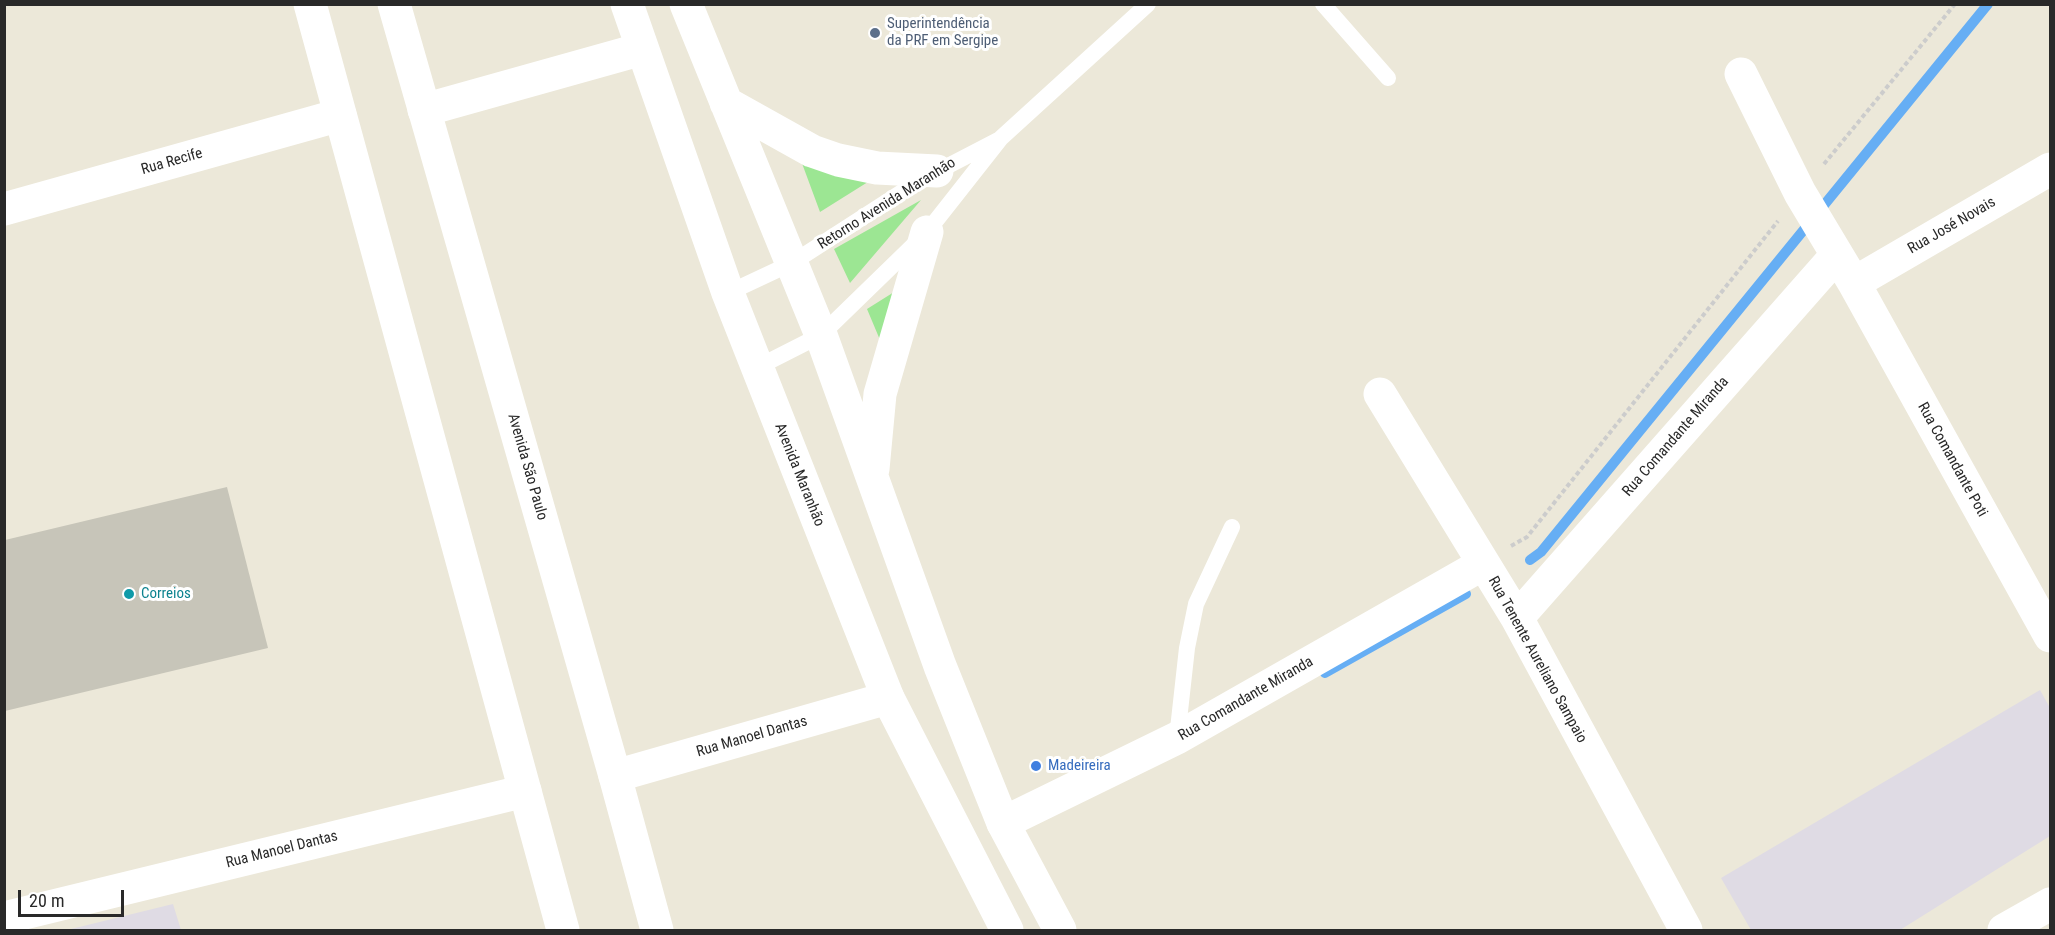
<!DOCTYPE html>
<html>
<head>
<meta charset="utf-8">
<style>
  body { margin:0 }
  #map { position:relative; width:2055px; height:935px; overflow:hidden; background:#ece8d9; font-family:"Roboto Condensed",sans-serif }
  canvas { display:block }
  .frame { position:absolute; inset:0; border:6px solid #292929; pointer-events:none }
  .scale { position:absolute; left:18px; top:890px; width:106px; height:27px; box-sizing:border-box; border:3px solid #292929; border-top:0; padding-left:8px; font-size:18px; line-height:21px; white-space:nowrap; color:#292929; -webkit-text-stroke:4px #fff; paint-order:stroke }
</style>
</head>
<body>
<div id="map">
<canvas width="2055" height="935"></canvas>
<div class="frame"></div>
<div class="scale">20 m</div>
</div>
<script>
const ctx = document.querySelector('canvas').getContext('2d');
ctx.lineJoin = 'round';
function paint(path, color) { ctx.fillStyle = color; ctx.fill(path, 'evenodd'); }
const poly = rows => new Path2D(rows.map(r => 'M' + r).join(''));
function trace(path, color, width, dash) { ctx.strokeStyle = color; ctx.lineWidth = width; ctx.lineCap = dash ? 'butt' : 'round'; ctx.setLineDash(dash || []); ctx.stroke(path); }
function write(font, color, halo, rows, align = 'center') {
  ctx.font = font + ' "Roboto Condensed",sans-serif'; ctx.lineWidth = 6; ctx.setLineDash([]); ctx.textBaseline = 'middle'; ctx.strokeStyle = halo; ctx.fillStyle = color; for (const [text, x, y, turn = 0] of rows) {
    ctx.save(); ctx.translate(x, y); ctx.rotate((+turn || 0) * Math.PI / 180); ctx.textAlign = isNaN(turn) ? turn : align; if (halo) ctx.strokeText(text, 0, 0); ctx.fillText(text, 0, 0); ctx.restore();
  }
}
paint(poly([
  [2040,690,2050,708,2050,836,1900,930,1751,930,1721,878],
  [173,904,181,930,67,930]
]), '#dfdbe4');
paint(poly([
  [793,139,895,165,820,212],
  [921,200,850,283,834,249],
  [910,282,896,378,867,309]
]), '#9ce693');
trace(poly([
  [1530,560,1541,552,1988,4],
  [1325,673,1466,594]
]), '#66aef4', 10);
paint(poly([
  [227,487,268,648,5,711,5,540]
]), '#c7c5b9');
trace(poly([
  [1824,164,1955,4],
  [1511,546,1527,537,1778,221]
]), '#ccc', 4, [4.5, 3]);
trace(poly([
  [1323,4,1388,78],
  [728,293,792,263,919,181,998,140],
  [756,368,821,335,927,232,1001,138,1148,4],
  [1177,738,1187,648,1196,604,1232,527]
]), '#fff', 16);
trace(poly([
  [1741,74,1800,193,1854,283,2050,636],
  [424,110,642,49],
  [4,209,340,115],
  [1854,283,2050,169],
  [1380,394,1517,618,1686,930],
  [1517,618,1836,256],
  [615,776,888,698],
  [1003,823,1177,738,1483,564],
  [4,918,525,791]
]), '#fff', 33);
trace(poly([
  [2004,930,2050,904]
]), '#fff', 33);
trace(poly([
  [310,4,563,930],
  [394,4,615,776,657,930],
  [627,4,728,293,888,698,1007,930],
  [686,4,821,335,940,666,1003,823,1060,930],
  [726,103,812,151,838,160,877,168,937,171],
  [873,469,880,394,927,232]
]), '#fff', 33);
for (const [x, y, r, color] of [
  [875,33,6,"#5c6f8a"],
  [129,594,6,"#0f9aa8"],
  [1036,766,6,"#3f7fe0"]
]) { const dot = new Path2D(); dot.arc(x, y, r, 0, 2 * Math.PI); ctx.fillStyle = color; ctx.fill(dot); trace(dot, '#fff', 2); }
write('15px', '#4e5e75', '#fff', [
  ["Superintendência",887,24],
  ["da PRF em Sergipe",887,41]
], 'left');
write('15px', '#292929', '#fff', [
  ["Rua Recife",172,162,-16],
  ["Retorno Avenida Maranhão",887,204,-32],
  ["Rua José Novais",1952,226,-30],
  ["Rua Comandante Miranda",1676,437,-49],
  ["Rua Comandante Poti",1952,460,61],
  ["Avenida São Paulo",527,467,74],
  ["Avenida Maranhão",799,475,68],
  ["Rua Tenente Aureliano Sampaio",1537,660,61],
  ["Rua Comandante Miranda",1246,699,-30],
  ["Rua Manoel Dantas",752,737,-16],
  ["Rua Manoel Dantas",282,850,-14]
]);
write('15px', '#0d838f', '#fff', [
  ["Correios",141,594]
], 'left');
write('15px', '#366cbe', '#fff', [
  ["Madeireira",1048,766]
], 'left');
</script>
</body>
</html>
